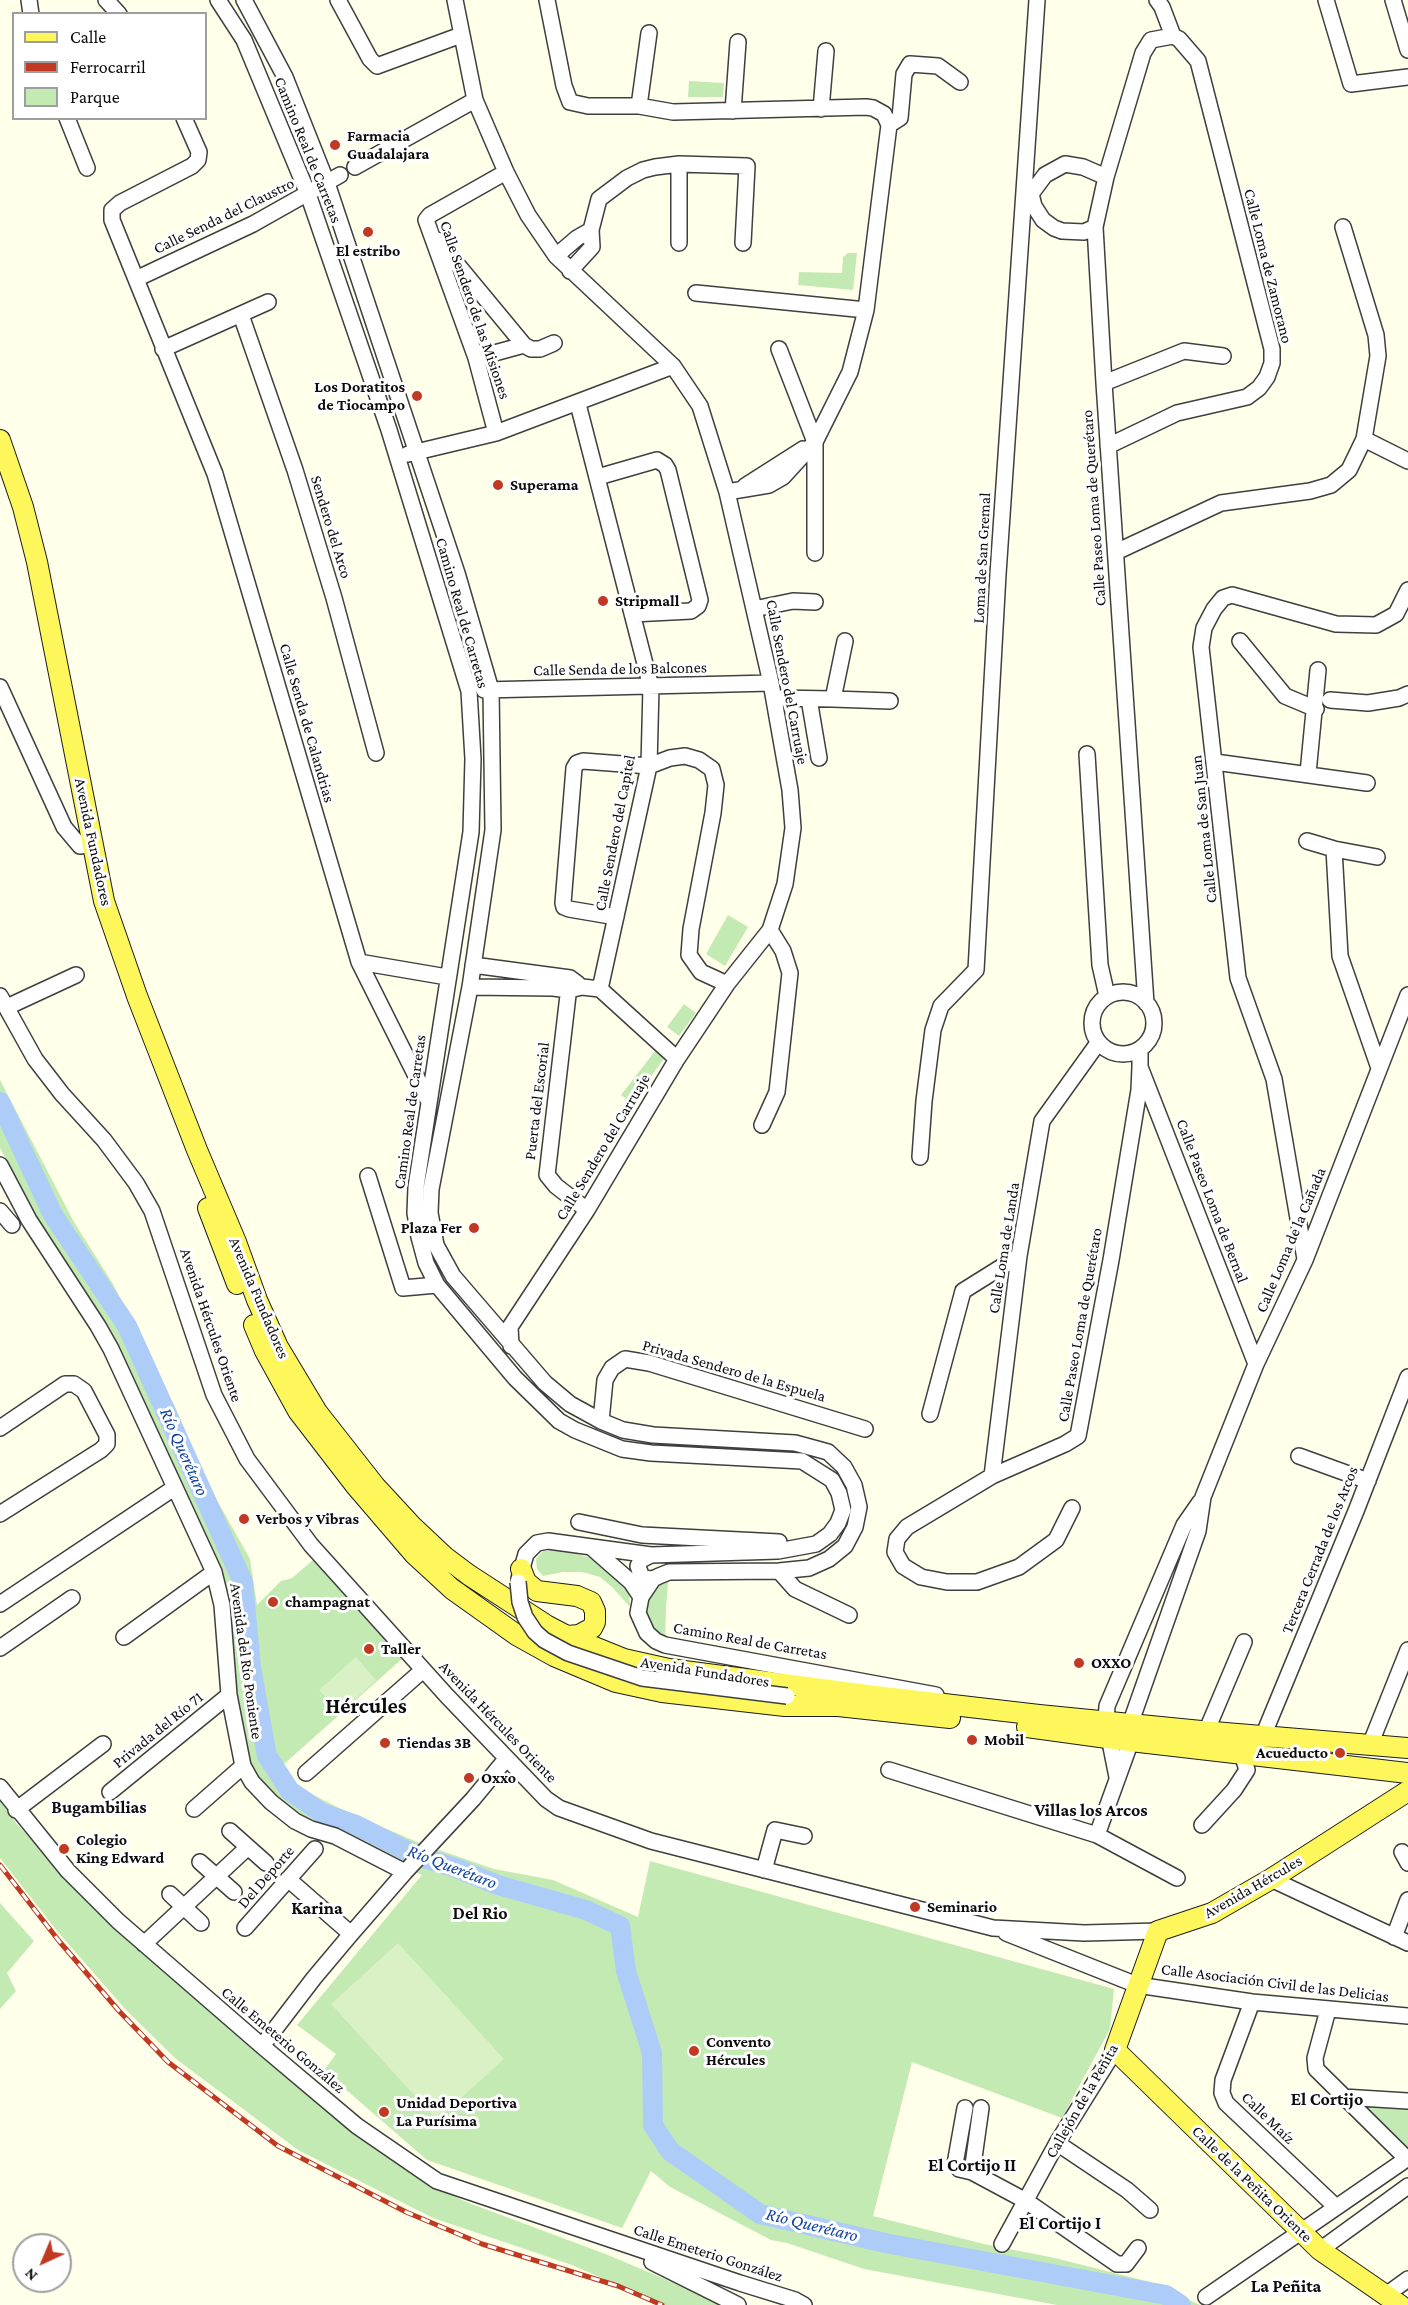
<!DOCTYPE html>
<html>
<head>
<meta charset="utf-8">
<style>
  body { margin:0 }
  #map { position:relative; width:1408px; height:2305px; overflow:hidden; background:#ffffea; font-family:"Crimson Pro",serif }
  canvas { display:block }
  .legend { position:absolute; left:12px; top:12px; width:195px; height:108px; box-sizing:border-box; background:#fff; border:2px solid #9e9e9e; margin:0; padding:8px 10px; list-style:none; font-size:18px; color:#0c0c0c }
  .legend li { display:flex; align-items:center; gap:12px; height:30px }
  .legend b { width:30px; border:2px solid #9e9e9e }
  .north { position:absolute; left:12px; top:2233px; width:60px; height:60px; box-sizing:border-box; background:#fff; border:2px solid #9e9e9e; border-radius:50%; rotate:224deg; font-size:16px; font-weight:700; line-height:24px; text-align:center; color:#0c0c0c }
  .north::after { content:''; display:block; margin:auto; width:21px; height:27px; background:#c03920; clip-path:polygon(50% 0,100% 100%,50% 72%,0 100%) }
</style>
</head>
<body>
<div id="map">
<canvas width="1408" height="2305"></canvas>
<ul class="legend">
<li><b style="height:8px;background:#fdf75c"></b>Calle</li>
<li><b style="height:8px;background:#c03920"></b>Ferrocarril</li>
<li><b style="height:16px;background:#c4eab3"></b>Parque</li>
</ul>
<div class="north">N</div>
</div>
<script>
const ctx = document.querySelector('canvas').getContext('2d');
ctx.lineJoin = 'round';
function paint(path, color) { ctx.fillStyle = color; ctx.fill(path, 'evenodd'); }
const poly = rows => new Path2D(rows.map(r => 'M' + r).join(''));
function trace(path, color, width, dash) { ctx.strokeStyle = color; ctx.lineWidth = width; ctx.lineCap = dash ? 'butt' : 'round'; ctx.setLineDash(dash || []); ctx.stroke(path); }
function write(font, color, halo, rows, align = 'center') {
  ctx.font = font + ' "Crimson Pro",serif'; ctx.lineWidth = 6; ctx.setLineDash([]); ctx.textBaseline = 'middle'; ctx.strokeStyle = halo; ctx.fillStyle = color; for (const [text, x, y, turn = 0] of rows) {
    ctx.save(); ctx.translate(x, y); ctx.rotate((+turn || 0) * Math.PI / 180); ctx.textAlign = isNaN(turn) ? turn : align; if (halo) ctx.strokeText(text, 0, 0); ctx.fillText(text, 0, 0); ctx.restore();
  }
}
paint(poly([
  [689,81,724,83,723,97,688,97],
  [848,253,857,253,853,290,798,285,799,272,842,273,843,257],
  [728,915,748,927,725,966,706,954],
  [684,1004,696,1013,679,1036,667,1027],
  [655,1051,665,1057,632,1103,621,1095],
  [0,1080,74,1222,113,1284,176,1409,204,1477,250,1559,257,1605,281,1581,292,1578,313,1560,403,1658,283,1765,298,1787,345,1811,422,1844,494,1869,553,1880,638,1917,650,1861,1114,1989,1110,2029,1062,2118,912,2062,873,2216,984,2244,1055,2258,1150,2282,1200,2305,1057,2305,864,2269,787,2243,771,2240,670,2187,651,2171,622,2228,427,2160,337,2082,325,2069,336,2054,297,2025,422,1875,303,1818,270,1797,248,1760,215,1558,0,1148],
  [562,1550,592,1558,618,1579,629,1593,630,1607,613,1588,600,1577,582,1572,563,1572,543,1576,537,1569,536,1559,543,1551],
  [669,1572,666,1608,665,1645,656,1641,641,1597],
  [0,1796,16,1823,116,1928,338,2121,432,2186,469,2203,608,2255,726,2305,663,2305,572,2265,433,2218,298,2150,176,2059,126,2010,57,1931,0,1858],
  [0,1903,34,1941,7,1973,16,1991,0,2009],
  [1343,2097,1408,2101,1408,2158]
]), '#c4eab3');
paint(poly([
  [356,1657,376,1680,340,1713,319,1690],
  [398,1943,504,2059,437,2120,331,2004]
]), '#d9f1c5');
trace(poly([
  [0,1102,53,1215,127,1326,243,1582,251,1667,267,1756,290,1791,322,1813,356,1825,417,1856,456,1868,498,1885,586,1910,620,1926,626,1971,652,2053,653,2125,670,2151,760,2214,885,2243,1166,2295,1181,2305]
]), '#adcdf8', 20);
const minor = poly([
  [29,0,31,14],
  [106,0,119,14],
  [218,0,244,40,308,194,389,430,469,691,473,759,471,832,416,1187,415,1213,419,1237,426,1263,437,1285,515,1378,559,1421,575,1430,622,1449,651,1453,802,1461,832,1480,839,1493,843,1510,838,1523,830,1534,816,1544,778,1551,651,1555,548,1541,537,1543,526,1554,519,1579],
  [244,0,285,77,327,183,457,573,491,690,493,830,470,987,431,1189,430,1213,436,1245,453,1276,545,1383,570,1404,601,1421,623,1430,653,1435,795,1443,828,1452,844,1467,854,1485,859,1507,855,1527,845,1546,829,1559,809,1568,779,1571,669,1572,659,1576,653,1579,641,1597,638,1613,647,1633,656,1641,665,1645,936,1695],
  [338,0,370,59,377,66,461,35],
  [455,0,475,100,506,172,528,215,556,256,673,366,700,406,727,492,771,683,790,790,793,828,785,884,770,930,727,984,677,1059,587,1210,510,1327,511,1346],
  [547,0,564,86,570,102,588,106,639,106,673,112,866,107,873,108,884,114,889,125,866,310,850,372,815,442,783,477,769,485,727,492],
  [1157,0,1162,7,1173,36],
  [1326,0,1351,84,1408,77],
  [1393,0,1408,50],
  [639,106,649,33],
  [821,109,826,51],
  [733,111,738,42],
  [67,118,87,168],
  [184,118,199,152,198,160,192,166,120,203,112,210,112,220,215,474,359,962,429,1102],
  [889,125,900,118,904,74,910,64,938,66,960,82],
  [679,164,679,243],
  [355,167,475,100],
  [1095,227,1084,232,1062,231,1054,228,1043,220,1034,206,1031,194,1045,175,1065,164,1083,167,1106,177],
  [437,240,524,345,531,349,540,349,554,343],
  [556,256,577,238,591,230],
  [570,271,592,247,591,230,599,199,627,178,643,170,655,167,679,164,747,166,743,243],
  [136,279,253,224,340,175],
  [696,293,866,310],
  [241,315,295,470,334,598,376,753],
  [163,349,268,302],
  [779,349,815,442,815,553],
  [476,358,524,345],
  [1104,383,1184,351,1223,356],
  [578,404,651,687,649,766,600,989],
  [496,433,476,358,426,220,430,215,506,172],
  [1364,439,1408,461],
  [1108,446,1177,413,1247,397,1259,388,1267,377,1272,363,1272,349,1198,61,1179,39,1173,36],
  [408,454,496,433,673,366],
  [598,477,657,460,665,465,668,470,700,600,698,606,691,611,632,614],
  [745,486,803,449],
  [1116,552,1221,503,1310,491,1331,485,1349,470,1364,439,1378,356,1376,335,1343,227],
  [754,609,793,601,815,602],
  [1240,641,1285,696,1316,709],
  [0,687,64,827,80,846,92,844],
  [484,690,771,683],
  [775,698,833,699,845,641],
  [809,699,819,758],
  [833,699,890,701],
  [1330,700,1368,703,1399,698,1408,694],
  [1087,754,1100,965,1107,996],
  [1215,762,1367,783],
  [1308,773,1318,670],
  [1307,841,1334,849,1377,857],
  [1334,849,1340,956,1379,1068],
  [616,917,569,909,564,907,563,903,574,768,577,763,583,761,649,766,670,758,685,756,699,760,712,769,716,785,713,813,691,929,689,955,701,972,727,984],
  [359,962,447,977],
  [473,965,570,978,578,984],
  [570,978,547,1175,556,1186,587,1210],
  [470,987,553,988,569,990,582,987,600,989,677,1059],
  '1092 1023a31 31 0 1 1 62 0a31 31 0 1 1-62 0Z',
  [0,996,35,1059,62,1094,104,1140,136,1183,152,1211,214,1395,247,1459,311,1545,447,1696,546,1799,559,1808,651,1841,993,1928,1084,1933,1158,1931],
  [1146,1003,1104,383,1095,227,1106,177,1143,53,1151,40,1173,36],
  [7,1007,76,975],
  [1140,1049,1140,1067,1256,1364],
  [762,1125,777,1092,790,973,783,951,770,930],
  [920,1157,924,1101,933,1030,941,1006,976,970,998,574,1037,0],
  [0,1165,29,1220,98,1326,111,1349,214,1572,222,1605,229,1695,243,1766,252,1782,271,1802,295,1821,311,1829,335,1836,405,1872],
  [368,1176,403,1288,437,1285],
  [0,1211,12,1225],
  [1305,1259,1274,1079,1238,978,1201,647,1204,628,1214,609,1223,598,1232,595,1336,624,1376,625,1396,614,1408,590],
  [930,1414,963,1291,1019,1256],
  [601,1421,605,1380,612,1368,625,1359,649,1363,865,1429],
  [0,1428,65,1384,74,1384,84,1391,107,1435,107,1444,101,1450,0,1514],
  [1299,1456,1368,1481],
  [992,1476,1019,1256,1042,1121,1098,1043],
  [1072,1508,1056,1540,1019,1567,977,1582,947,1582,921,1577,903,1566,895,1552,897,1539,907,1527,992,1476,1065,1444,1078,1436,1111,1260,1139,1090,1140,1067],
  [579,1522,642,1535,779,1542],
  [591,1547,631,1582,641,1597],
  [651,1555,641,1560,638,1566,642,1578,653,1579],
  [779,1571,795,1589,849,1615],
  [0,1604,174,1488],
  [124,1637,214,1572],
  [0,1648,72,1598],
  [1206,1732,1244,1642],
  [1263,1736,1356,1511,1408,1377],
  [1370,1745,1408,1650],
  [889,1770,1097,1835,1177,1878],
  [306,1773,423,1670],
  [1117,1777,1106,1722,1107,1706,1184,1525,1200,1502],
  [0,1787,68,1871,118,1921,262,2046,357,2126,437,2181,740,2283,795,2300,804,2305],
  [110,1792,229,1695],
  [194,1809,243,1766],
  [16,1810,103,1744],
  [1202,1825,1234,1790,1247,1770,1242,1754],
  [230,1831,266,1863],
  [1097,1835,1131,1741,1133,1716,1198,1531,1203,1497,1256,1364,1305,1260,1408,995],
  [1402,1852,1408,1863],
  [200,1862,234,1892],
  [764,1870,775,1830,804,1836],
  [288,1879,351,1934],
  [1271,1879,1408,1943],
  [170,1894,201,1923],
  [245,1928,315,1849],
  [1006,1933,1137,1985,1252,2002,1408,2016],
  [1394,1937,1408,1900],
  [144,1944,248,1847],
  [1252,2002,1223,2080,1222,2093,1226,2103,1336,2207],
  [1328,2010,1315,2058,1316,2069,1407,2159],
  [262,2046,314,1978,351,1934,405,1872,473,1799,506,1759],
  [1343,2097,1408,2101],
  [965,2108,955,2164,959,2169,972,2172,1026,2201,1117,2264,1126,2264,1138,2248],
  [1057,2143,1127,2190,1150,2210],
  [972,2172,981,2108],
  [1002,2244,1057,2143,1115,2050],
  [1320,2250,1408,2186],
  [652,2262,738,2305],
  [1386,2295,1408,2279],
  [1206,2297,1408,2158]
]);
const major = poly([
  [0,440,23,507,37,562,104,901,137,996,197,1150,236,1242,257,1300,278,1347,317,1412,375,1486,412,1526,445,1557,469,1575,546,1625,567,1636,624,1659,669,1669,875,1696,1039,1715,1201,1731,1408,1748],
  [208,1208,237,1284],
  [254,1325,265,1351,298,1411,355,1485,415,1555,452,1589,518,1636,554,1656,616,1682,662,1692,785,1706,838,1706,950,1718],
  [521,1569,526,1582,537,1591,577,1596,591,1602,595,1611,595,1622,592,1628,579,1635,567,1636],
  [1027,1727,1122,1740,1408,1773],
  [1400,2305,1320,2250,1115,2050,1158,1931,1212,1913,1271,1879,1408,1791]
]);
trace(minor, '#3f3f3f', 18);
trace(major, '#1d1d1d', 22);
trace(minor, '#fff', 15);
trace(major, '#fdf75c', 20);
const rail = poly([
  [0,1865,59,1941,119,2011,168,2062,278,2146,406,2212,482,2244,618,2286,662,2305]
]);
trace(rail, '#c03920', 5);
trace(rail, '#fff', 3, [9]);
const minorBridge = poly([
  [518,1582,520,1602,525,1617,535,1632,544,1640,568,1653,642,1678,787,1696]
]);
trace(minorBridge, '#3f3f3f', 18, []);
trace(minorBridge, '#fff', 15);
for (const [x, y, r, color] of [
  [335,145,6,"#c03920"],
  [368,232,6,"#c03920"],
  [417,396,6,"#c03920"],
  [498,485,6,"#c03920"],
  [603,601,6,"#c03920"],
  [474,1228,6,"#c03920"],
  [244,1519,6,"#c03920"],
  [273,1602,6,"#c03920"],
  [369,1649,6,"#c03920"],
  [1079,1663,6,"#c03920"],
  [972,1740,6,"#c03920"],
  [385,1743,6,"#c03920"],
  [1340,1753,6,"#c03920"],
  [469,1778,6,"#c03920"],
  [64,1849,6,"#c03920"],
  [915,1907,6,"#c03920"],
  [694,2051,6,"#c03920"],
  [384,2112,6,"#c03920"]
]) { const dot = new Path2D(); dot.arc(x, y, r, 0, 2 * Math.PI); ctx.fillStyle = color; ctx.fill(dot); trace(dot, '#fff', 2); }
write('bold 16px', '#0c0c0c', '#fff', [
  ["Farmacia",347,136],
  ["Guadalajara",347,154],
  ["El estribo",368,251,"center"],
  ["Los Doratitos",405,387,"right"],
  ["de Tiocampo",405,405,"right"],
  ["Superama",510,485],
  ["Stripmall",615,601],
  ["Plaza Fer",462,1228,"right"],
  ["Verbos y Vibras",256,1519],
  ["champagnat",285,1602],
  ["Taller",381,1649],
  ["OXXO",1091,1663],
  ["Mobil",984,1740],
  ["Tiendas 3B",397,1743],
  ["Acueducto",1328,1753,"right"],
  ["Oxxo",481,1778],
  ["Colegio",76,1840],
  ["King Edward",76,1858],
  ["Seminario",927,1907],
  ["Convento",706,2042],
  ["Hércules",706,2060],
  ["Unidad Deportiva",396,2103],
  ["La Purísima",396,2121]
], 'left');
write('16px', '#0c0c0c', '#fff', [
  ["Camino Real de Carretas",308,150,68],
  ["Calle Senda del Claustro",224,216,-26],
  ["Calle Loma de Zamorano",1268,266,76],
  ["Calle Sendero de las Misiones",475,310,71],
  ["Calle Paseo Loma de Querétaro",1094,508,-94],
  ["Sendero del Arco",331,527,73],
  ["Loma de San Gremal",982,558,-87],
  ["Camino Real de Carretas",462,613,74],
  ["Calle Senda de los Balcones",620,669,-1],
  ["Calle Sendero del Carruaje",787,682,79],
  ["Calle Senda de Calandrias",307,723,74],
  ["Calle Loma de San Juan",1204,829,-96],
  ["Calle Sendero del Capitel",615,833,-79],
  ["Avenida Fundadores",93,842,78],
  ["Puerta del Escorial",537,1101,-83],
  ["Camino Real de Carretas",410,1112,-82],
  ["Calle Sendero del Carruaje",603,1147,-59],
  ["Calle Paseo Loma de Bernal",1212,1201,69],
  ["Calle Loma de la Cañada",1291,1240,-67],
  ["Calle Loma de Landa",1004,1248,-81],
  ["Avenida Fundadores",259,1298,67],
  ["Avenida Hércules Oriente",211,1325,71],
  ["Calle Paseo Loma de Querétaro",1080,1325,-80],
  ["Privada Sendero de la Espuela",734,1371,16],
  ["Tercera Cerrada de los Arcos",1320,1550,-68],
  ["Camino Real de Carretas",750,1641,10],
  ["Avenida del Río Poniente",246,1661,82],
  ["Avenida Fundadores",705,1672,9],
  ["Avenida Hércules Oriente",498,1722,46],
  ["Privada del Río 71",158,1730,-39],
  ["Del Deporte",266,1877,-49],
  ["Avenida Hércules",1253,1887,-30],
  ["Calle Asociación Civil de las Delicias",1275,1983,7],
  ["Calle Emeterio González",283,2040,40],
  ["Callejón de la Peñita",1082,2101,-60],
  ["Calle Maíz",1268,2118,44],
  ["Calle de la Peñita Oriente",1252,2184,44],
  ["Calle Emeterio González",708,2253,18]
]);
write('italic 18px', '#1244a1', '#fff', [
  ["Río Querétaro",184,1452,66],
  ["Río Querétaro",452,1867,21],
  ["Río Querétaro",812,2225,14]
]);
write('bold 18px', '#0c0c0c', '#fff', [
  ["Bugambilias",99,1807],
  ["Villas los Arcos",1091,1810],
  ["Karina",317,1908],
  ["Del Rio",480,1913],
  ["El Cortijo",1327,2099],
  ["El Cortijo II",972,2165],
  ["El Cortijo I",1060,2223],
  ["La Peñita",1286,2286]
]);
write('bold 22px', '#0c0c0c', '#fff', [
  ["Hércules",366,1706]
]);
</script>
</body>
</html>
